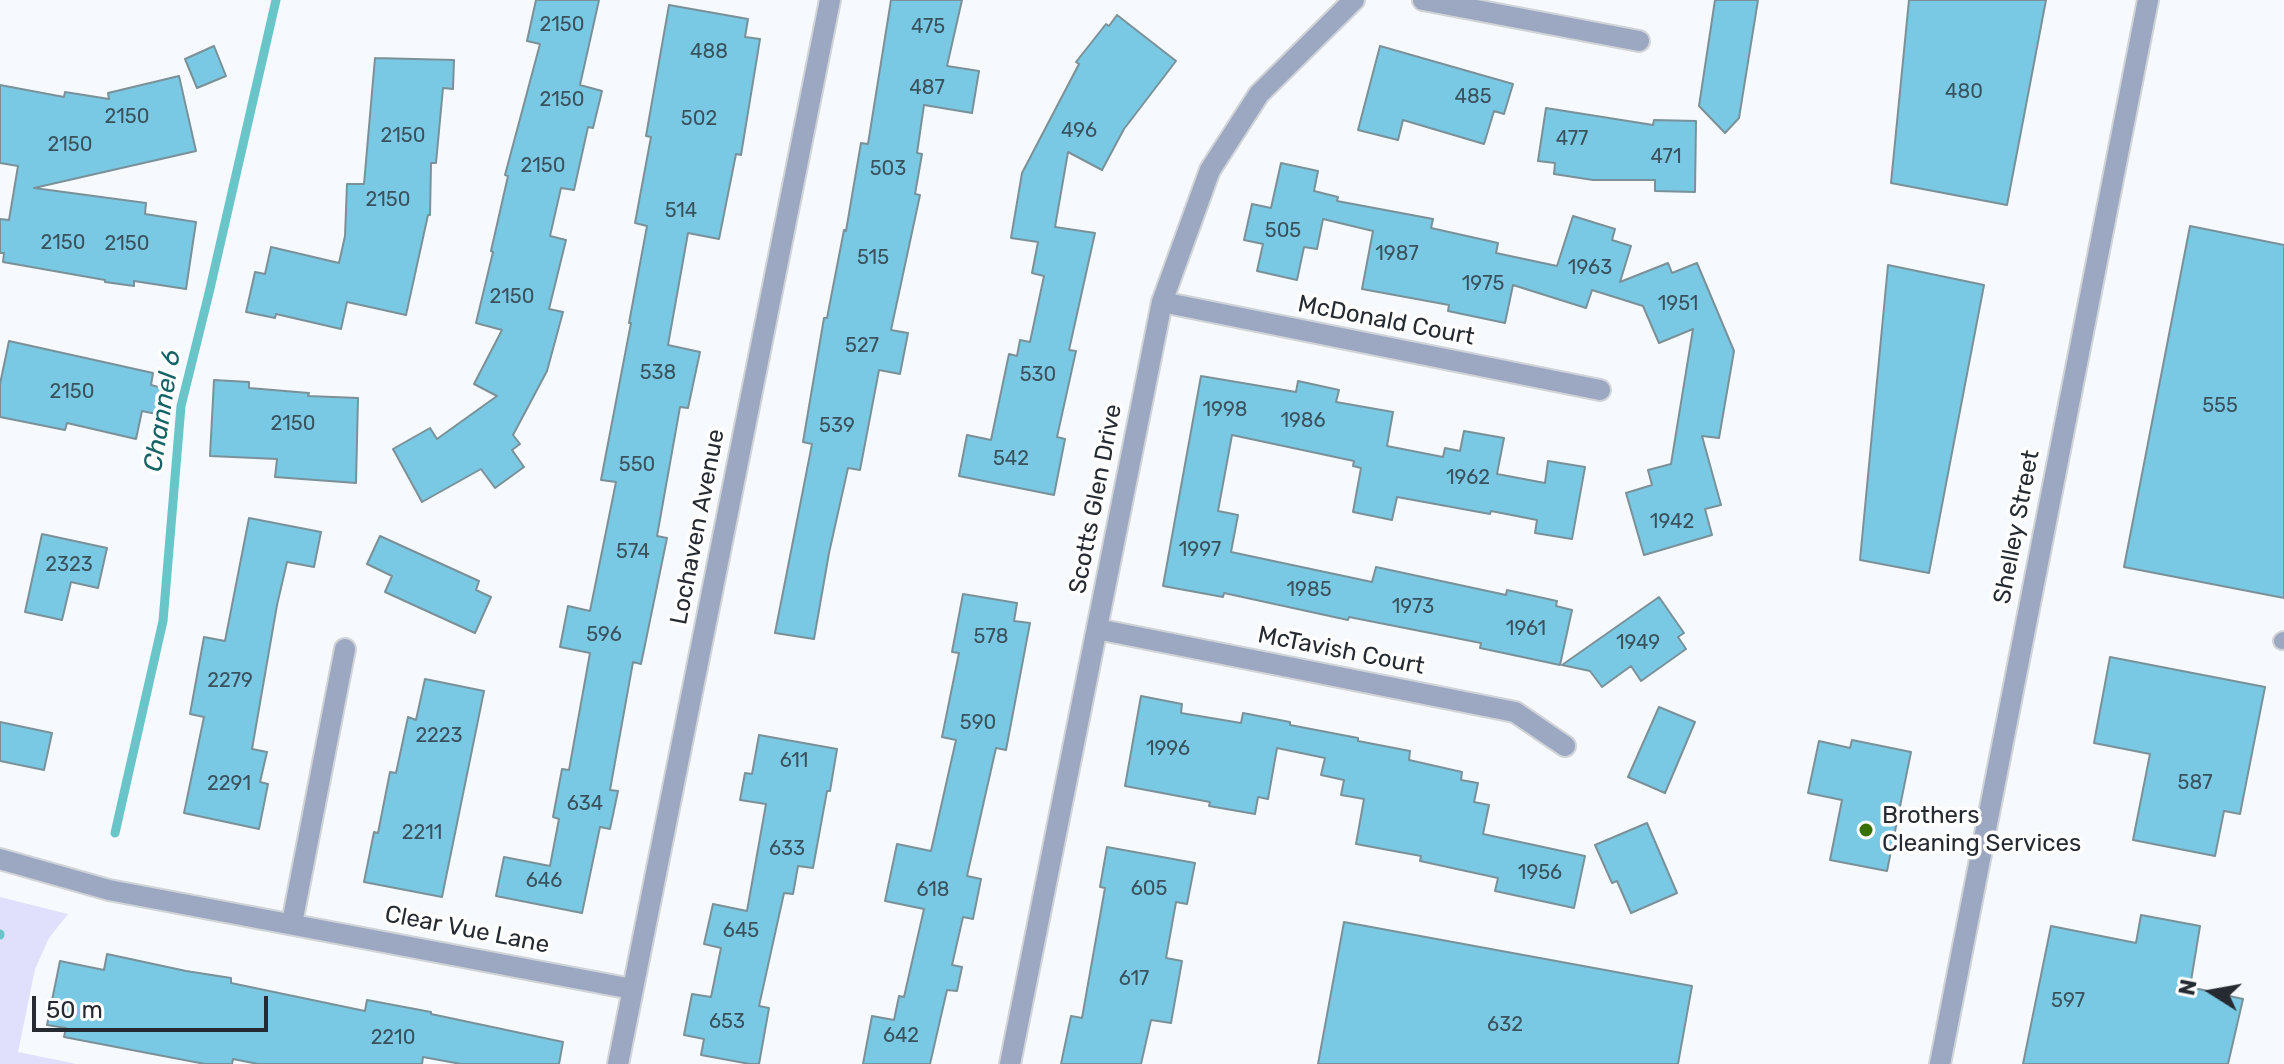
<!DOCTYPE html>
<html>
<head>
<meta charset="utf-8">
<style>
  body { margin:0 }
  #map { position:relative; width:2284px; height:1064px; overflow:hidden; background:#f6f9fd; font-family:Rubik,sans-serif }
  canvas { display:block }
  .north { position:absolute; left:2172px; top:952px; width:80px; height:80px; -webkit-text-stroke:6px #fff; paint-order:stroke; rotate:281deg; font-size:22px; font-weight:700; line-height:32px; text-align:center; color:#252b31 }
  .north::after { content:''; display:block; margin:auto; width:28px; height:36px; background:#252b31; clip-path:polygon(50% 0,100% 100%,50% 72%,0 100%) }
  .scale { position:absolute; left:32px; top:996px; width:236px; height:36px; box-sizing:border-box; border:4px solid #252b31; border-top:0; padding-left:10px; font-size:24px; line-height:28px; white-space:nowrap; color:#252b31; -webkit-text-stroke:6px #fff; paint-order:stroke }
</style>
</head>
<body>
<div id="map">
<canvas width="2284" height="1064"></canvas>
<div class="north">N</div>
<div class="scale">50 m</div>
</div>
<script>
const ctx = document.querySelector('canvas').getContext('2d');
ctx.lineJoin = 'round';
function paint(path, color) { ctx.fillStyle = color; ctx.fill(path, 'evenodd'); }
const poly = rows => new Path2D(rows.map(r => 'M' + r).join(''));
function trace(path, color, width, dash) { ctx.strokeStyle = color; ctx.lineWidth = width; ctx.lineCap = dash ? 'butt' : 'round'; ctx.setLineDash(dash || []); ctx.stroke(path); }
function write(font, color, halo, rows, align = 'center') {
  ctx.font = font + ' Rubik,sans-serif'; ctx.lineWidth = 7; ctx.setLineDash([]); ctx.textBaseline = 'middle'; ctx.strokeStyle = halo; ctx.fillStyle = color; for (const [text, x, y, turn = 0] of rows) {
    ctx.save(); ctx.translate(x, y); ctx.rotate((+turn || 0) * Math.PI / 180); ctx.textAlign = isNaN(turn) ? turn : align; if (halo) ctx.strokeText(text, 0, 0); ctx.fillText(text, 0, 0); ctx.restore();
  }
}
paint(poly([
  [0,897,68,914,49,938,35,969,18,1052,77,1064,0,1064]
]), '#e1e0fc');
trace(poly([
  [115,833,163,621,181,406,209,293,276,0],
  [0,935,0,934]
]), '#6ac5c9', 9);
const building = poly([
  [536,0,599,0,580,85,602,91,593,128,588,127,574,190,561,188,550,236,566,240,549,309,563,312,547,371,513,435,520,444,512,450,524,467,495,488,481,469,422,502,393,449,430,428,437,439,497,396,474,384,502,330,476,323,493,252,491,251,508,176,505,175,540,44,527,41,536,0],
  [891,0,962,0,947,66,979,71,972,113,924,105,917,153,922,154,915,194,920,195,891,330,908,333,900,374,879,370,860,470,848,468,829,553,814,639,775,633,812,444,803,442,824,318,827,318,844,230,846,231,861,143,868,144,891,0],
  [1715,0,1758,0,1739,118,1725,133,1699,106,1715,0],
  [1909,0,2046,0,2007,205,1891,183,1909,0],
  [669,5,748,19,745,37,760,39,741,155,736,154,719,239,688,233,668,345,700,352,688,408,680,407,657,536,667,538,641,664,633,662,610,790,618,791,610,829,600,827,582,913,496,896,504,857,550,866,559,819,553,817,562,769,569,770,590,653,560,647,568,606,590,611,616,482,601,480,631,323,629,323,647,226,635,223,651,137,646,136,669,5],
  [1117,15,1176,61,1124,129,1102,170,1068,152,1055,227,1095,233,1069,350,1076,351,1057,437,1065,439,1054,495,959,476,967,435,991,440,1009,354,1017,356,1020,340,1030,342,1044,276,1032,273,1038,242,1011,238,1022,173,1079,64,1076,62,1106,24,1109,26,1117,15],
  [214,46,226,76,197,88,185,59,214,46],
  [1380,46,1513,84,1504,114,1494,111,1484,144,1403,120,1398,140,1358,130,1380,46],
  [375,58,454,60,453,89,443,88,436,163,431,163,430,215,428,215,406,315,347,302,341,329,276,314,275,318,246,312,255,272,265,274,271,247,339,263,345,236,347,184,364,184,375,58],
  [179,76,196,151,34,188,146,203,145,214,196,222,186,289,134,281,134,286,105,282,105,280,3,262,4,253,0,253,0,219,9,220,18,166,0,163,0,85,64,97,65,92,109,99,108,93,179,76],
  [1546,108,1653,125,1654,120,1696,121,1695,192,1655,191,1655,180,1593,180,1554,174,1555,163,1538,161,1546,108],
  [1281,163,1318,171,1314,191,1338,197,1337,201,1433,219,1431,228,1498,243,1496,253,1557,266,1573,216,1615,229,1612,240,1631,246,1620,282,1668,263,1672,273,1697,263,1734,351,1719,438,1702,436,1721,505,1705,509,1712,535,1644,555,1626,493,1652,485,1648,470,1671,464,1693,329,1659,343,1643,306,1592,290,1586,308,1513,285,1505,323,1448,311,1449,305,1362,289,1373,231,1323,219,1317,249,1304,247,1297,280,1257,271,1263,244,1244,240,1252,204,1271,208,1281,163],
  [2190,226,2284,245,2284,598,2124,567,2190,226],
  [1888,265,1984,285,1929,573,1860,560,1888,265],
  [9,341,153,373,151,385,162,388,156,414,142,411,136,439,67,423,65,430,0,417,0,384,9,341],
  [1201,376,1296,392,1298,381,1339,390,1336,402,1393,412,1387,446,1443,457,1445,448,1460,451,1464,431,1504,438,1497,474,1545,483,1548,461,1585,467,1572,539,1535,533,1537,520,1491,511,1490,514,1397,497,1392,520,1353,512,1361,468,1353,466,1354,461,1232,435,1218,511,1238,515,1231,552,1372,582,1376,567,1506,595,1507,590,1557,601,1556,606,1572,610,1560,665,1480,648,1481,643,1349,617,1348,620,1224,593,1223,597,1163,586,1201,376],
  [214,380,249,382,249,388,309,393,308,396,358,398,356,483,275,477,277,459,210,456,214,380],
  [249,518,321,532,314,567,287,562,277,605,252,749,267,752,260,782,268,784,259,829,184,813,204,717,190,714,204,637,225,641,249,518],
  [42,534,107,548,98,588,71,582,62,620,25,612,42,534],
  [380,536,479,581,476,590,491,597,475,633,385,592,392,576,367,564,380,536],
  [963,594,1017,603,1014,621,1030,623,1006,750,996,748,967,876,981,879,973,919,963,917,952,965,962,967,957,991,947,990,930,1064,863,1064,872,1016,894,1020,899,996,904,997,924,909,885,901,897,844,931,851,956,740,942,737,959,653,952,652,963,594],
  [1659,597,1684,633,1678,637,1686,649,1641,681,1631,666,1602,687,1590,671,1562,665,1659,597],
  [2110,657,2265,687,2240,814,2224,811,2215,856,2133,840,2150,754,2094,743,2110,657],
  [425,679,484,691,442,897,364,882,374,832,378,833,390,772,396,773,408,717,416,720,425,679],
  [1141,696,1182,704,1181,713,1241,723,1243,713,1290,722,1290,725,1358,738,1358,741,1410,751,1409,760,1462,772,1461,780,1478,783,1474,802,1489,805,1483,834,1585,856,1574,908,1495,891,1498,878,1420,861,1421,856,1356,844,1364,799,1341,795,1344,780,1321,775,1325,758,1277,748,1268,799,1258,797,1255,814,1209,806,1210,802,1125,786,1141,696],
  [1659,707,1695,722,1665,793,1628,777,1659,707],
  [0,722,52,733,44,770,0,761,0,722],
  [759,735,837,749,830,791,827,791,813,868,798,866,793,894,784,893,759,1006,769,1008,759,1064,750,1064,701,1055,704,1039,684,1035,692,994,711,997,721,948,704,944,713,904,747,911,766,804,740,800,745,773,752,774,759,735],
  [1852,740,1911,752,1887,871,1830,860,1842,800,1808,793,1819,741,1850,748,1852,740],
  [1647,823,1677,893,1631,913,1617,881,1612,883,1595,845,1647,823],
  [1107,847,1195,863,1187,904,1176,902,1166,958,1182,961,1171,1023,1151,1020,1141,1064,1061,1064,1071,1016,1082,1018,1105,888,1100,887,1107,847],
  [2141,915,2200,926,2190,987,2243,999,2228,1064,2023,1064,2051,926,2136,943,2141,915],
  [1344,922,1692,986,1678,1064,1318,1064,1344,922],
  [107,954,186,971,231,978,231,983,365,1011,367,1000,431,1012,431,1014,563,1042,559,1064,461,1064,423,1057,422,1064,258,1064,233,1059,232,1064,205,1064,64,1037,66,1028,47,1025,60,961,104,970,107,954]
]);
paint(building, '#7ac9e4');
trace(building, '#7a9199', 2);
const lane = poly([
  [2282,641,2284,640]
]);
const street = poly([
  [1423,0,1639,41],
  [1162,302,1600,390],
  [1097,629,1515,712,1565,746],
  [0,859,109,890,632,989],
  [292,923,345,649],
  [618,1064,830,0],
  [1010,1064,1162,302,1210,170,1259,94,1354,0],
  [1940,1064,2148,0]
]);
trace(lane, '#d0d4d8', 20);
trace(street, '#d0d4d8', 24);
trace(lane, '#9ca8c1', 16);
trace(street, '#9ca8c1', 20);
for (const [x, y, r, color] of [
  [1866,830,8,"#397100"]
]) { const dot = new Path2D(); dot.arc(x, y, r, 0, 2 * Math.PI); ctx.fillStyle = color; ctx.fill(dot); trace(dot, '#fff', 3); }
write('20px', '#3a525e', null, [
  ["2150",562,25],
  ["475",928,27],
  ["488",709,52],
  ["487",927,88],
  ["480",1964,92],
  ["485",1473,97],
  ["2150",562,100],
  ["2150",127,117],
  ["502",699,119],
  ["496",1079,131],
  ["2150",403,136],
  ["477",1572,139],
  ["2150",70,145],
  ["471",1666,157],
  ["2150",543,166],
  ["503",888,169],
  ["2150",388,200],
  ["514",681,211],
  ["505",1283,231],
  ["2150",63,243],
  ["2150",127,244],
  ["1987",1397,254],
  ["515",873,258],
  ["1963",1590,268],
  ["1975",1483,284],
  ["2150",512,297],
  ["1951",1678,304],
  ["527",862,346],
  ["538",658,373],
  ["530",1038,375],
  ["2150",72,392],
  ["555",2220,406],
  ["1998",1225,410],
  ["1986",1303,421],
  ["2150",293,424],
  ["539",837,426],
  ["542",1011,459],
  ["550",637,465],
  ["1962",1468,478],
  ["1942",1672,522],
  ["1997",1200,550],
  ["574",633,552],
  ["2323",69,565],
  ["1985",1309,590],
  ["1973",1413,607],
  ["1961",1526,629],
  ["596",604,635],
  ["578",991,637],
  ["1949",1638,643],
  ["2279",230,681],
  ["590",978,723],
  ["2223",439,736],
  ["1996",1168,749],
  ["611",794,761],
  ["587",2195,783],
  ["2291",229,784],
  ["634",585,804],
  ["2211",422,833],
  ["633",787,849],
  ["1956",1540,873],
  ["646",544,881],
  ["605",1149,889],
  ["618",933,890],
  ["645",741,931],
  ["617",1134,979],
  ["597",2068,1001],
  ["653",727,1022],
  ["632",1505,1025],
  ["642",901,1036],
  ["2210",393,1038]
]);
write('24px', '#252b31', '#fff', [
  ["McDonald Court",1386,321,11],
  ["Scotts Glen Drive",1096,499,-79],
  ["Lochaven Avenue",698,527,-79],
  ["Shelley Street",2017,527,-79],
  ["McTavish Court",1341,651,11],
  ["Clear Vue Lane",467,930,11]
]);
write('24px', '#252b31', '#fff', [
  ["Brothers",1882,816],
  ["Cleaning Services",1882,844]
], 'left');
write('italic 26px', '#166265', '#fff', [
  ["Channel 6",163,411,-81]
]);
</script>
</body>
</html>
